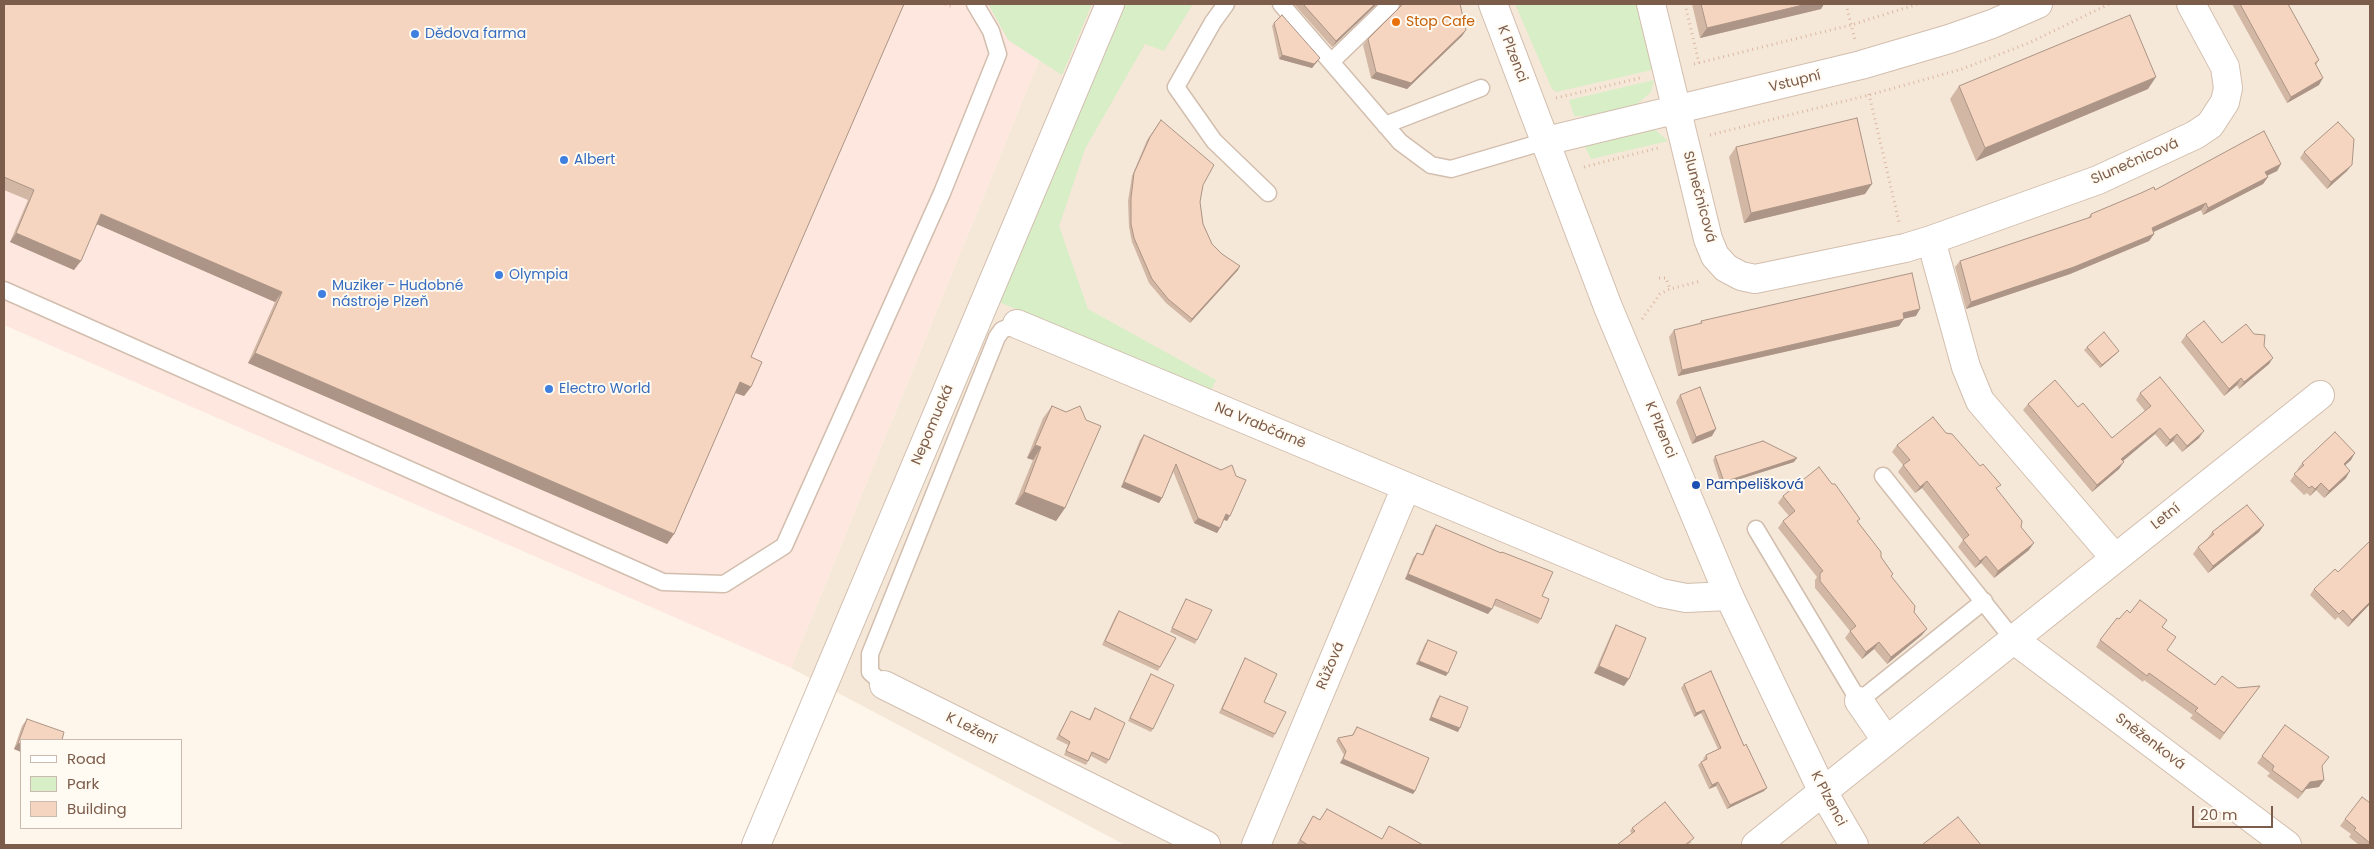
<!DOCTYPE html>
<html>
<head>
<meta charset="utf-8">
<style>
  body { margin:0 }
  #map { position:relative; width:2374px; height:849px; overflow:hidden; background:#fef6ea; font-family:Poppins,sans-serif }
  canvas { display:block }
  .frame { position:absolute; inset:0; border:5px solid #7c5c4a; pointer-events:none }
  .legend { position:absolute; left:20px; top:739px; width:162px; height:90px; box-sizing:border-box; background:#fffaf2; border:1px solid #cbbbaf; margin:0; padding:6px 9px; list-style:none; font-size:15px; color:#7c5c4a }
  .legend li { display:flex; align-items:center; gap:10px; height:25px }
  .legend b { width:25px; border:1px solid #cbbbaf }
  .scale { position:absolute; left:2192px; top:806px; width:81px; height:22px; box-sizing:border-box; border:2px solid #7c5c4a; border-top:0; padding-left:6px; font-size:15px; line-height:18px; white-space:nowrap; color:#7c5c4a; -webkit-text-stroke:4px #fffaf2; paint-order:stroke }
</style>
</head>
<body>
<div id="map">
<canvas width="2374" height="849"></canvas>
<div class="frame"></div>
<ul class="legend">
<li><b style="height:6px;background:#fff"></b>Road</li>
<li><b style="height:14px;background:#d7eec7"></b>Park</li>
<li><b style="height:14px;background:#f5d5c0"></b>Building</li>
</ul>
<div class="scale">20 m</div>
</div>
<script>
const ctx = document.querySelector('canvas').getContext('2d');
ctx.lineJoin = 'round';
function paint(path, color) { ctx.fillStyle = color; ctx.fill(path, 'evenodd'); }
const poly = rows => new Path2D(rows.map(r => 'M' + r).join(''));
function trace(path, color, width, dash) { ctx.strokeStyle = color; ctx.lineWidth = width; ctx.lineCap = dash ? 'butt' : 'round'; ctx.setLineDash(dash || []); ctx.stroke(path); }
function write(font, color, halo, rows, align = 'center') {
  ctx.font = font + ' Poppins,sans-serif'; ctx.lineWidth = 4; ctx.setLineDash([]); ctx.textBaseline = 'middle'; ctx.strokeStyle = halo; ctx.fillStyle = color; for (const [text, x, y, turn = 0] of rows) {
    ctx.save(); ctx.translate(x, y); ctx.rotate((+turn || 0) * Math.PI / 180); ctx.textAlign = isNaN(turn) ? turn : align; if (halo) ctx.strokeText(text, 0, 0); ctx.fillText(text, 0, 0); ctx.restore();
  }
}
paint(poly([
  [1062,4,2370,4,2370,845,1125,845,791,668]
]), '#f6e8d8');
paint(poly([
  [4,4,1062,4,791,668,4,325]
]), '#fee7de');
paint(poly([
  [988,4,1092,4,1062,75,1008,40],
  [1124,4,1193,4,1164,51,1145,44,1085,149,1059,226,1088,309,1216,380,1211,390,999,302],
  [1515,4,1636,4,1652,70,1556,92,1552,89],
  [1654,80,1651,92,1636,105,1588,116,1574,116,1569,100],
  [1653,128,1668,141,1591,159,1585,147,1591,142]
]), '#d7eec7');
const service = poly([
  [1226,4,1213,22,1176,87,1214,141,1268,193],
  [1281,4,1400,142,1431,165,1451,169,1546,141],
  [1331,62,1391,4],
  [1385,125,1481,88],
  [4,290,663,582,724,584,784,546,942,193,998,54,991,31,975,4],
  [1883,476,2013,639],
  [1756,529,1859,701,1984,601],
  [884,685,870,672,870,654,997,337,1002,330,1017,324]
]);
const minor = poly([
  [1651,4,1708,239,1715,256,1726,268,1741,276,1755,279,1905,248,1931,240,2098,180,2195,135,2210,125,2225,102,2228,88,2225,67,2191,4],
  [1546,141,1861,65,1949,39,1992,24,2038,4],
  [1931,240,1966,367,1980,401,2115,558],
  [1017,324,1661,593,1686,598,1729,596],
  [2013,639,2287,845],
  [884,685,1206,845],
  [1859,701,1886,740],
  [1256,845,1406,487],
  [1756,845,2320,395]
]);
const tertiary = poly([
  [1493,4,1608,307,1729,596,1822,790,1854,845],
  [756,845,1110,4]
]);
trace(service, '#d2beae', 19);
trace(minor, '#d2beae', 30);
trace(tertiary, '#d2beae', 30);
trace(poly([
  [945,4,953,7],
  [1685,4,1699,63],
  [1846,4,1855,40],
  [1694,64,1851,25,1918,4],
  [1869,94,1899,222],
  [1556,98,1640,78],
  [1710,135,1869,95,1962,69,2031,42,2109,4],
  [1584,167,1658,148],
  [1659,278,1666,278,1670,289],
  [1642,319,1660,294,1670,289,1701,281]
]), '#dbb8a2', 3, [1, 4]);
trace(service, '#fff', 16);
trace(minor, '#fff', 28);
trace(tertiary, '#fff', 28);
paint(poly([
  [4,4,751,357,751,387,744,396,735,393,674,534,667,544,248,363,275,302,97,224,74,270,10,242,28,200,4,190],
  [1294,4,1377,4,1332,47],
  [1400,4,1460,4,1466,30,1462,36,1407,89,1371,78,1363,45,1368,39,1399,8],
  [1692,4,1824,4,1821,9,1700,38],
  [2232,4,2288,4,2319,60,2316,65,2319,85,2287,103],
  [1274,23,1320,58,1312,68,1279,59,1272,26],
  [1959,86,2148,89,1976,161,1950,99],
  [1161,120,1203,185,1200,202,1203,224,1212,244,1238,270,1190,323,1166,303,1149,283,1132,242,1129,227,1128,201,1132,176,1147,140],
  [1736,147,1865,194,1744,223,1729,157],
  [2304,152,2347,171,2327,189,2300,158],
  [2281,164,2277,171,2267,176,2268,177,2263,184,2203,215,2201,210,2153,232,2154,234,2149,241,2070,274,1966,309,1955,267,1960,261,2088,218,2091,214,2155,190],
  [1916,316,1904,318,1899,326,1678,376,1669,337,1674,330,1700,324,1701,321],
  [2186,335,2222,343,2264,346,2269,364,2239,389,2237,385,2224,396,2181,342],
  [2087,347,2119,351,2116,354,2100,368,2084,350],
  [2140,393,2199,438,2182,452,2173,441,2166,447,2155,434,2123,461,2119,469,2092,492,2023,410,2028,404,2078,407,2112,438,2145,411,2136,400],
  [1680,395,1712,436,1692,444,1676,402],
  [1052,406,1086,420,1065,508,1056,521,1015,504,1033,460,1027,458,1043,418],
  [1946,433,1997,490,2021,527,2029,550,1994,578,1981,563,1975,568,1958,547,1963,540,1922,488,1915,493,1898,472,1903,465,1892,452,1897,445],
  [1144,435,1221,470,1227,521,1224,520,1217,533,1194,523,1173,471,1162,498,1159,503,1121,487,1140,440],
  [1715,456,1794,462,1721,485,1713,460],
  [2351,460,2345,465,2346,478,2324,498,2316,490,2310,496,2307,493,2304,495,2290,481,2298,470,2297,470,2302,463],
  [1783,496,1858,522,1881,557,1893,574,1891,577,1914,612,1922,635,1887,664,1874,649,1862,659,1845,638,1850,631,1815,588,1815,580,1817,577,1778,528,1783,521,1789,516,1778,503],
  [1436,525,1542,596,1541,619,1538,624,1493,605,1488,614,1405,579,1413,558,1417,553,1422,555,1432,530],
  [2264,525,2259,532,2208,573,2193,554,2198,547,2207,539,2212,532],
  [2314,589,2370,604,2348,627,2338,617,2335,620,2310,595],
  [1186,599,1197,640,1195,644,1170,632],
  [1119,611,1160,667,1158,671,1102,645,1116,615],
  [2130,613,2163,627,2167,650,2215,685,2238,688,2260,686,2220,740,2190,718,2193,715,2144,680,2143,682,2096,647,2100,640,2119,619],
  [1616,625,1624,686,1594,673,1612,632],
  [1428,640,1446,676,1416,664,1425,644],
  [1245,658,1264,702,1275,734,1273,738,1219,713,1243,662],
  [1711,671,1764,791,1727,809,1716,786,1709,789,1698,765,1701,762,1704,760,1703,759,1706,755,1718,749,1701,713,1694,717,1681,688,1684,684],
  [1151,674,1153,729,1151,732,1128,721],
  [1440,696,1458,732,1429,720,1437,699],
  [1095,708,1109,760,1106,764,1091,756,1086,765,1064,755,1068,745,1056,739,1071,711,1089,719],
  [27,719,21,740,21,752,14,749,22,726],
  [2285,725,2322,767,2319,787,2306,789,2298,799,2267,776,2270,773,2257,763],
  [1357,727,1415,791,1413,794,1340,763,1344,755,1336,741,1338,738,1352,735],
  [2370,803,2370,845,2359,845,2349,837,2351,834,2340,826,2345,819],
  [1327,809,1382,839,1389,826,1423,845,1300,845,1297,844,1313,816,1320,820],
  [1632,828,1692,842,1687,845,1617,845,1632,834,1630,831]
]), '#d3b7a5');
paint(poly([
  [1375,4,1377,4,1332,47,1336,41],
  [1807,4,1824,4,1821,9,1700,38,1707,28],
  [1466,30,1462,36,1407,89,1371,78,1376,72],
  [1282,55,1320,58,1312,68,1279,59],
  [2156,77,2148,89,1976,161,1985,148],
  [2323,78,2319,85,2287,103,2291,97],
  [2281,164,2277,171,2260,179,2265,172],
  [2352,165,2347,171,2327,189,2331,182],
  [2268,177,2263,184,2203,215,2208,208],
  [1872,184,1865,194,1744,223,1751,213],
  [2206,203,2201,210,2147,235,2152,228],
  [101,214,282,292,275,302,94,223],
  [16,233,81,261,74,270,10,242],
  [2154,234,2149,241,2070,274,1966,309,1971,302],
  [1240,266,1238,270,1190,323,1192,319],
  [1920,309,1916,316,1898,320,1903,313],
  [1904,319,1899,326,1678,376,1682,370],
  [2119,351,2116,354,2100,368,2102,365],
  [255,353,674,534,667,544,248,363],
  [2273,358,2269,364,2239,389,2244,382],
  [2241,378,2237,385,2224,396,2229,389],
  [740,382,751,387,744,396,733,392],
  [2160,428,2155,434,2117,466,2121,459],
  [1716,429,1712,436,1692,444,1696,437],
  [2204,431,2199,438,2182,452,2187,446],
  [2177,434,2173,441,2166,447,2170,440],
  [1035,445,1041,447,1033,460,1027,458],
  [2355,453,2351,460,2339,471,2344,464],
  [1797,458,1794,462,1721,485,1724,482],
  [2124,462,2119,469,2092,492,2097,485],
  [2350,471,2346,478,2324,498,2329,491],
  [1927,481,1922,488,1915,493,1920,487],
  [1124,482,1162,498,1159,503,1121,487],
  [2321,483,2316,490,2310,496,2315,489],
  [1024,492,1065,508,1056,521,1015,504],
  [1226,514,1230,516,1227,521,1223,519],
  [1198,518,1220,528,1217,533,1194,523],
  [2264,525,2259,532,2208,573,2213,566],
  [2034,543,2029,550,1994,578,1998,571],
  [1986,556,1981,563,1975,568,1980,561],
  [1408,574,1492,609,1488,614,1405,579],
  [2370,602,2370,604,2348,627,2352,620],
  [1927,629,1922,635,1887,664,1891,657],
  [1879,642,1874,649,1862,659,1866,652],
  [1419,661,1448,673,1446,676,1416,664],
  [1599,666,1629,679,1624,686,1594,673],
  [1704,710,1701,713,1694,717,1696,713],
  [1431,717,1460,728,1458,732,1429,720],
  [18,743,21,744,21,752,14,749],
  [1343,759,1415,791,1413,794,1340,763],
  [2324,780,2319,787,2306,789,2298,799,2310,782],
  [1718,782,1716,786,1709,789,1712,785],
  [1767,788,1764,791,1727,809,1730,805]
]), '#ac9586');
const building = poly([
  [4,4,904,4,751,357,762,362,751,387,740,382,674,534,255,353,282,292,101,214,81,261,16,233,34,190,4,177,4,4],
  [1303,4,1375,4,1336,41,1303,4],
  [1403,4,1460,4,1466,30,1411,83,1376,72,1368,39,1403,4],
  [1701,4,1807,4,1707,28,1701,4],
  [2240,4,2288,4,2319,60,2315,63,2323,78,2291,97,2240,4],
  [1282,15,1320,58,1314,64,1282,55,1274,23,1282,15],
  [2130,15,2156,77,1985,148,1959,86,2130,15],
  [1857,118,1872,184,1751,213,1736,147,1857,118],
  [1161,120,1214,165,1203,185,1200,202,1203,224,1212,244,1222,254,1240,266,1192,319,1168,299,1152,279,1134,238,1131,224,1131,198,1134,173,1150,137,1161,120],
  [2338,122,2354,139,2352,165,2331,182,2304,152,2338,122],
  [2264,131,2281,164,2265,172,2268,177,2208,208,2206,203,2152,228,2154,234,2074,267,1971,302,1960,261,2091,217,2091,214,2141,193,2154,187,2155,190,2264,131],
  [1912,273,1920,309,1903,313,1904,319,1682,370,1674,330,1702,323,1701,321,1912,273],
  [2204,321,2222,343,2246,324,2254,334,2265,335,2264,346,2273,358,2244,382,2241,378,2229,389,2186,335,2204,321],
  [2104,332,2119,351,2102,365,2087,347,2104,332],
  [2160,377,2204,431,2187,446,2177,434,2170,440,2160,428,2121,459,2124,462,2097,485,2028,404,2055,380,2078,407,2083,403,2112,438,2151,406,2140,393,2160,377],
  [1700,387,1716,429,1696,437,1680,395,1700,387],
  [1052,406,1066,412,1080,406,1086,420,1101,426,1065,508,1024,492,1041,447,1035,445,1052,406],
  [1933,417,1946,433,1952,434,1980,466,1983,464,2001,485,1996,488,2022,521,2021,527,2034,543,1998,571,1986,556,1980,561,1963,540,1969,535,1927,481,1920,487,1903,465,1910,460,1897,445,1933,417],
  [2335,432,2355,453,2344,464,2350,471,2329,491,2321,483,2315,489,2312,486,2309,488,2294,474,2304,465,2302,463,2335,432],
  [1144,435,1221,470,1232,465,1236,476,1246,480,1230,516,1226,514,1220,528,1198,518,1176,464,1162,498,1124,482,1144,435],
  [1763,441,1797,458,1724,482,1715,456,1763,441],
  [1819,467,1832,484,1835,484,1860,519,1857,521,1881,552,1881,557,1893,574,1891,576,1915,606,1914,612,1927,629,1891,657,1879,642,1866,652,1850,631,1856,626,1820,581,1820,573,1823,571,1783,521,1795,511,1783,496,1819,467],
  [2247,505,2264,525,2213,566,2198,547,2214,534,2212,532,2247,505],
  [1436,525,1501,553,1502,552,1553,572,1542,596,1549,599,1541,619,1496,599,1492,609,1408,574,1417,553,1423,555,1436,525],
  [2370,541,2370,602,2352,620,2343,610,2339,614,2314,589,2335,569,2338,572,2370,541],
  [1186,599,1212,610,1197,640,1172,628,1186,599],
  [2140,600,2167,620,2162,627,2176,637,2167,650,2215,685,2222,676,2238,688,2260,686,2224,733,2195,711,2198,708,2149,673,2147,676,2100,640,2117,618,2119,619,2127,610,2130,613,2140,600],
  [1119,611,1176,638,1160,667,1105,641,1119,611],
  [1616,625,1646,638,1629,679,1599,666,1616,625],
  [1428,640,1457,652,1448,673,1419,661,1428,640],
  [1245,658,1277,674,1264,702,1286,712,1275,734,1222,709,1245,658],
  [1711,671,1744,746,1746,744,1767,788,1730,805,1718,782,1712,785,1701,762,1707,759,1706,755,1721,748,1704,710,1696,713,1684,684,1711,671],
  [1151,674,1174,685,1153,729,1130,718,1151,674],
  [1440,696,1468,707,1460,728,1431,717,1440,696],
  [1095,708,1125,723,1109,760,1092,752,1088,761,1066,751,1070,742,1059,735,1071,711,1090,720,1095,708],
  [27,719,64,732,62,740,21,740,21,744,18,743,27,719],
  [2285,725,2329,757,2322,766,2324,780,2310,782,2302,792,2272,770,2274,766,2262,756,2285,725],
  [1357,727,1429,758,1415,791,1343,759,1346,751,1338,738,1353,735,1357,727],
  [2362,797,2370,803,2370,843,2354,830,2356,828,2345,819,2362,797],
  [1665,802,1694,838,1685,845,1617,845,1635,831,1632,828,1665,802],
  [1327,809,1382,839,1389,826,1423,845,1308,845,1300,840,1313,816,1320,820,1327,809],
  [1958,817,1981,845,1922,845,1958,817]
]);
paint(building, '#f5d5c0');
trace(building, '#ac9586', 1);
for (const [x, y, r, color] of [
  [1396,22,5,"#e8710a"],
  [415,34,5,"#3f7fe0"],
  [564,160,5,"#3f7fe0"],
  [499,275,5,"#3f7fe0"],
  [322,294,5,"#3f7fe0"],
  [549,389,5,"#3f7fe0"],
  [1696,485,5,"#1a4fb4"]
]) { const dot = new Path2D(); dot.arc(x, y, r, 0, 2 * Math.PI); ctx.fillStyle = color; ctx.fill(dot); trace(dot, '#fffaf2', 2); }
write('14px', '#c56008', '#fffaf2', [
  ["Stop Cafe",1406,22]
], 'left');
write('14px', '#366cbe', '#fffaf2', [
  ["Dědova farma",425,34],
  ["Albert",574,160],
  ["Olympia",509,275],
  ["Muziker - Hudobné",332,286],
  ["nástroje Plzeň",332,302],
  ["Electro World",559,389]
], 'left');
write('14px', '#7c5c4a', '#fffaf2', [
  ["K Plzenci",1512,54,69],
  ["Vstupní",1795,82,-14],
  ["Slunečnicová",2135,162,-24],
  ["Slunečnicová",1699,197,75],
  ["Nepomucká",933,425,-67],
  ["Na Vrabčárně",1260,426,23],
  ["K Plzenci",1660,430,67],
  ["Letní",2166,517,-38],
  ["Růžová",1331,666,-67],
  ["K Ležení",971,729,26],
  ["Sněženková",2150,742,37],
  ["K Plzenci",1828,799,62]
]);
write('14px', '#164399', '#fffaf2', [
  ["Pampelišková",1706,485]
], 'left');
</script>
</body>
</html>
